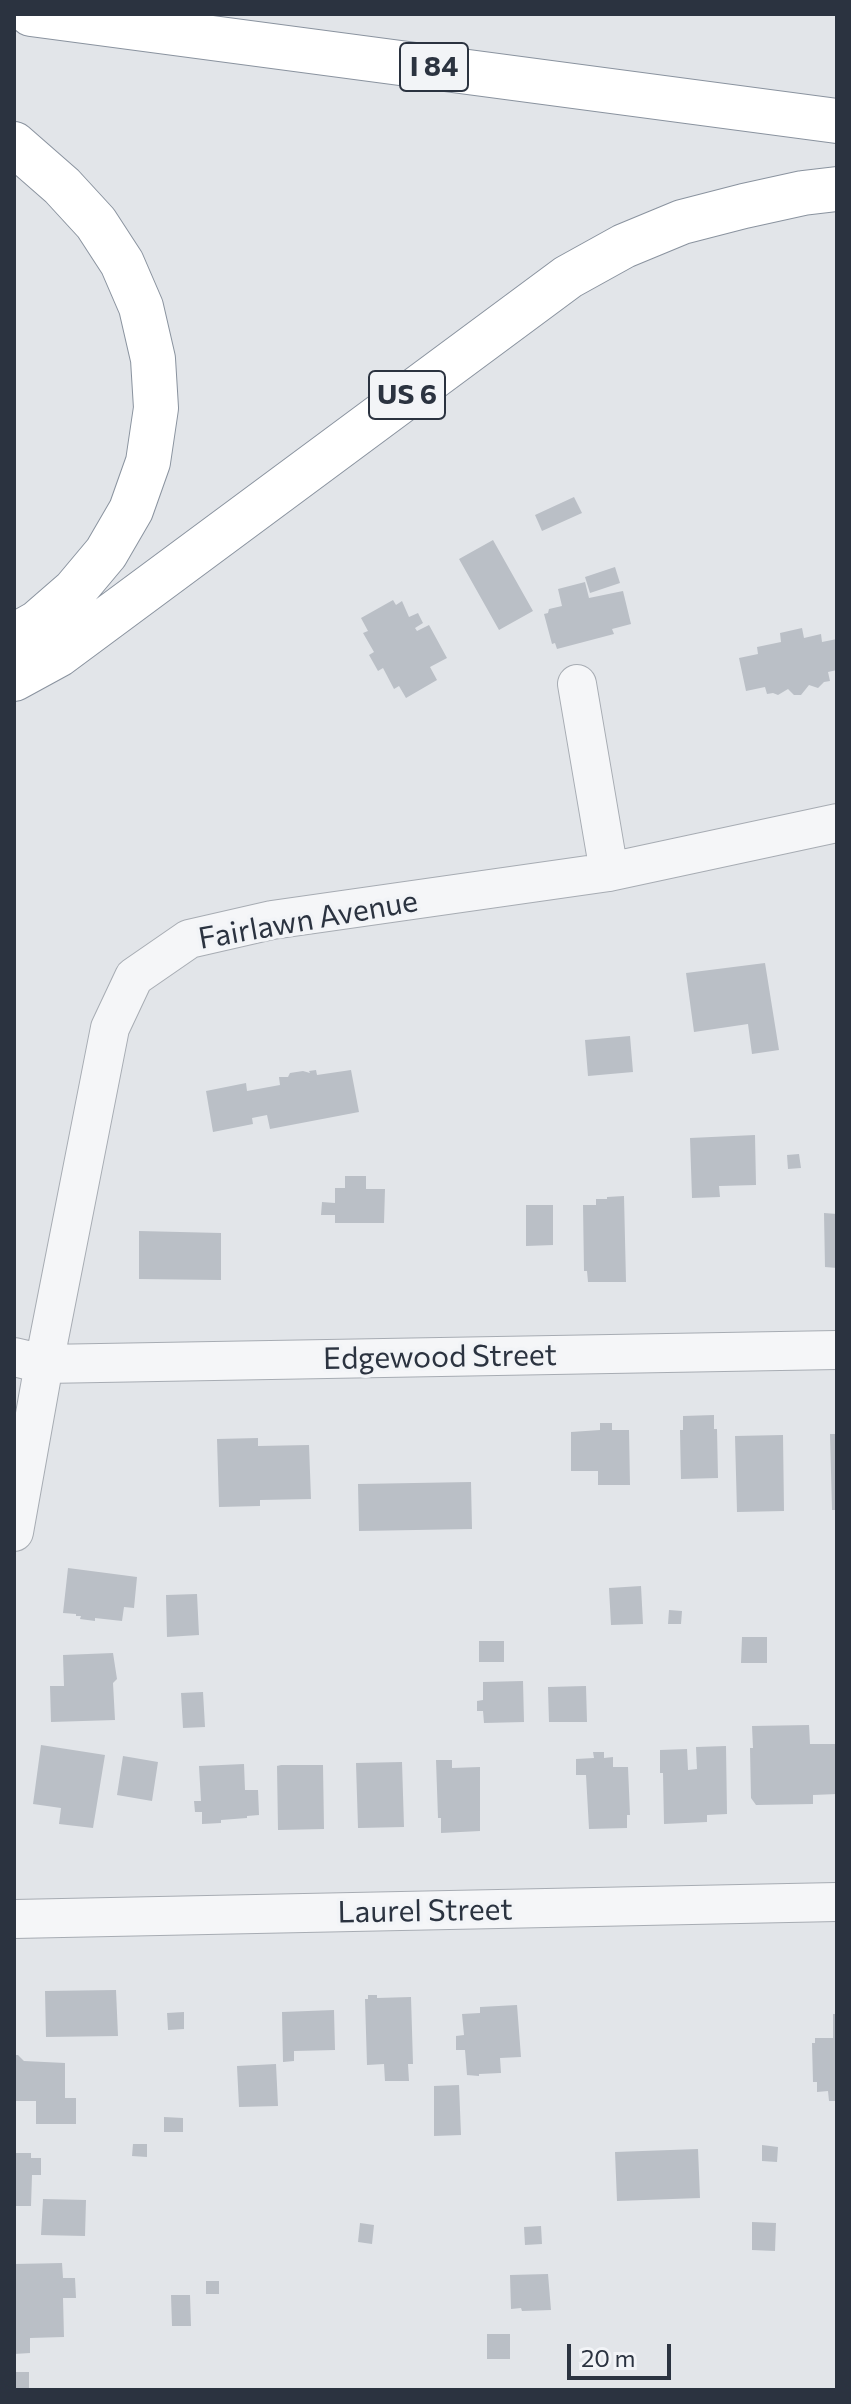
<!DOCTYPE html>
<html>
<head>
<meta charset="utf-8">
<style>
  body { margin:0 }
  #map { position:relative; width:851px; height:2404px; overflow:hidden; background:#e2e5e9; font-family:Commissioner,sans-serif }
  canvas { display:block }
  .frame { position:absolute; inset:0; border:16px solid #2b3340; pointer-events:none }
  .scale { position:absolute; left:567px; top:2344px; width:104px; height:36px; box-sizing:border-box; border:4px solid #2b3340; border-top:0; padding-left:10px; font-size:24px; line-height:28px; white-space:nowrap; color:#2b3340; -webkit-text-stroke:6px #f2f4f7; paint-order:stroke }
</style>
</head>
<body>
<div id="map">
<canvas width="851" height="2404"></canvas>
<div class="frame"></div>
<div class="scale">20 m</div>
</div>
<script>
const ctx = document.querySelector('canvas').getContext('2d');
ctx.lineJoin = 'round';
function paint(path, color) { ctx.fillStyle = color; ctx.fill(path, 'evenodd'); }
const poly = rows => new Path2D(rows.map(r => 'M' + r).join(''));
function trace(path, color, width, dash) { ctx.strokeStyle = color; ctx.lineWidth = width; ctx.lineCap = dash ? 'butt' : 'round'; ctx.setLineDash(dash || []); ctx.stroke(path); }
function write(font, color, halo, rows, align = 'center') {
  ctx.font = font + ' Commissioner,sans-serif'; ctx.lineWidth = 7; ctx.setLineDash([]); ctx.textBaseline = 'middle'; ctx.strokeStyle = halo; ctx.fillStyle = color; for (const [text, x, y, turn = 0] of rows) {
    ctx.save(); ctx.translate(x, y); ctx.rotate((+turn || 0) * Math.PI / 180); ctx.textAlign = isNaN(turn) ? turn : align; if (halo) ctx.strokeText(text, 0, 0); ctx.fillText(text, 0, 0); ctx.restore();
  }
}
paint(poly([
  [574,497,582,513,542,531,535,515],
  [493,540,533,611,499,630,459,559],
  [615,567,620,583,590,593,585,577],
  [585,582,589,598,623,591,631,624,612,629,614,634,557,649,555,643,552,644,544,614,548,613,549,609,562,606,558,589],
  [393,600,396,605,402,601,409,617,418,613,423,623,415,628,417,631,429,625,447,658,430,667,437,680,406,698,399,686,394,689,383,668,378,671,369,655,374,652,363,633,368,631,361,618],
  [802,628,804,638,821,634,822,642,837,639,837,670,828,672,830,681,824,682,818,688,809,685,801,695,794,695,788,689,778,695,773,693,767,694,765,687,746,691,739,658,758,654,757,647,781,642,780,633],
  [765,963,779,1050,752,1054,748,1024,694,1032,686,973],
  [630,1036,633,1072,588,1076,585,1040],
  [316,1070,317,1075,351,1070,359,1112,270,1129,267,1115,252,1118,253,1124,213,1132,206,1091,246,1083,247,1091,280,1085,279,1077,288,1077,290,1073,303,1071,310,1073,309,1071],
  [755,1135,756,1185,719,1186,720,1197,692,1198,690,1138],
  [799,1154,801,1168,788,1169,787,1155],
  [345,1176,366,1176,366,1189,385,1189,384,1223,335,1223,335,1215,321,1215,322,1202,335,1203,335,1188,345,1188],
  [624,1196,626,1282,588,1282,587,1271,584,1271,583,1205,596,1205,596,1199,607,1199,607,1197],
  [526,1205,553,1205,553,1245,526,1246],
  [824,1213,837,1214,837,1268,825,1267],
  [139,1231,221,1233,221,1280,139,1279],
  [714,1415,714,1429,717,1429,718,1478,681,1479,680,1430,683,1430,683,1416],
  [600,1423,612,1423,612,1430,629,1430,630,1485,598,1485,598,1471,571,1471,571,1432,600,1430],
  [830,1434,837,1434,837,1510,832,1510],
  [783,1435,784,1511,737,1512,735,1436],
  [258,1438,258,1446,309,1445,311,1499,260,1500,260,1506,219,1507,217,1439],
  [471,1482,472,1529,359,1531,358,1484],
  [68,1568,137,1577,134,1608,124,1607,122,1621,95,1618,95,1621,80,1619,81,1616,76,1616,76,1614,63,1613],
  [641,1586,643,1624,611,1625,609,1588],
  [197,1594,199,1635,167,1637,166,1595],
  [669,1610,682,1611,681,1624,668,1624],
  [742,1637,767,1637,767,1663,741,1663],
  [479,1641,504,1641,504,1662,479,1662],
  [113,1653,117,1679,113,1683,115,1720,51,1722,50,1686,64,1686,63,1655],
  [523,1681,524,1722,484,1723,483,1711,477,1711,477,1701,483,1700,483,1682],
  [586,1686,587,1722,549,1722,548,1687],
  [203,1692,205,1727,183,1728,181,1693],
  [809,1725,810,1744,837,1744,837,1794,813,1795,813,1804,756,1805,751,1798,750,1748,753,1748,752,1726],
  [41,1745,105,1755,93,1828,59,1824,61,1808,33,1804],
  [726,1746,727,1814,707,1815,707,1822,664,1824,663,1773,660,1773,660,1750,687,1749,688,1770,697,1769,696,1747],
  [593,1752,604,1752,604,1758,613,1757,613,1767,628,1767,630,1815,627,1815,627,1828,589,1829,586,1775,576,1775,576,1759,594,1758],
  [123,1756,158,1762,152,1801,117,1795],
  [436,1760,452,1760,452,1768,480,1767,480,1831,441,1833,441,1818,438,1818],
  [402,1762,404,1827,358,1828,356,1763],
  [244,1764,245,1790,258,1790,259,1815,247,1816,247,1818,221,1820,221,1823,202,1824,202,1812,195,1812,194,1801,201,1801,199,1766],
  [281,1765,323,1765,324,1829,278,1830,277,1766],
  [116,1990,118,2036,46,2037,45,1991],
  [368,1995,377,1995,377,1998,411,1997,413,2064,408,2064,409,2081,385,2081,384,2064,367,2065,365,1999,368,1999],
  [517,2005,521,2057,500,2058,501,2073,479,2074,479,2076,467,2075,465,2050,456,2050,456,2036,464,2035,462,2014,480,2013,480,2007],
  [334,2010,335,2050,294,2051,294,2061,283,2062,282,2012],
  [184,2012,184,2029,168,2030,167,2013],
  [833,2014,837,2014,837,2101,829,2101,828,2091,817,2092,817,2082,813,2082,812,2043,815,2043,815,2038,833,2038],
  [14,2055,18,2055,24,2061,65,2063,65,2098,76,2098,76,2124,36,2124,36,2101,14,2101],
  [276,2064,278,2106,239,2107,237,2066],
  [459,2085,461,2135,434,2136,434,2086],
  [164,2117,183,2118,183,2132,164,2132],
  [133,2144,147,2144,147,2157,132,2156],
  [762,2145,778,2147,777,2162,762,2161],
  [698,2149,700,2198,617,2201,615,2152],
  [14,2153,31,2153,31,2158,41,2158,41,2175,32,2175,31,2206,14,2206],
  [43,2199,86,2200,85,2236,41,2235],
  [752,2222,776,2223,775,2251,752,2250],
  [360,2223,374,2225,372,2244,358,2242],
  [541,2226,542,2244,525,2245,524,2227],
  [62,2263,63,2278,75,2278,76,2298,63,2298,64,2337,30,2338,30,2353,14,2354,14,2264],
  [548,2274,551,2310,522,2311,521,2308,511,2309,510,2275],
  [206,2281,219,2281,219,2294,206,2294],
  [171,2295,190,2295,191,2326,172,2326],
  [487,2334,510,2334,510,2359,487,2359],
  [14,2372,29,2372,29,2390,14,2390]
]), '#babfc6');
const minor = poly([
  [577,684,609,872],
  [14,1357,44,1364,837,1350],
  [14,1532,44,1364,110,1028,134,977,189,939,272,920,609,872,837,823],
  [14,1919,837,1902]
]);
const highway = poly([
  [31,14,837,121],
  [14,144,62,186,96,223,122,263,141,307,153,359,156,408,148,462,131,510,106,553,75,590,37,623,14,636],
  [14,679,58,655,568,277,624,246,682,222,744,206,803,193,837,189]
]);
trace(minor, '#a7acb3', 40);
trace(highway, '#8a939f', 46);
trace(minor, '#f5f6f8', 38);
trace(highway, '#fff', 44);
for (const [x, y, w] of [
  [434,67,68],
  [407,395,76]
]) { const box = new Path2D(); box.roundRect(x - w / 2, y - 24, w, 48, 6); ctx.fillStyle = '#f2f4f7'; ctx.fill(box); trace(box, '#2b3340', 2); }
write('bold 28px', '#2b3340', null, [
  ["I 84",434,67],
  ["US 6",407,395]
]);
write('30px', '#2b3340', '#f2f4f7', [
  ["Fairlawn Avenue",308,920,-10],
  ["Edgewood Street",440,1357,-1],
  ["Laurel Street",425,1911,-1]
]);
</script>
</body>
</html>
